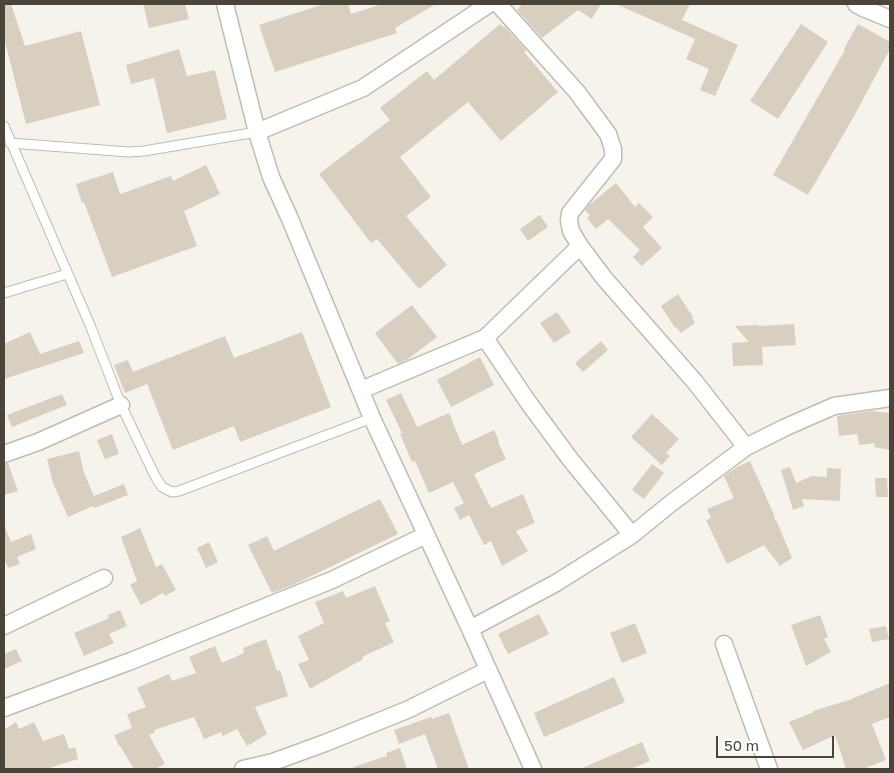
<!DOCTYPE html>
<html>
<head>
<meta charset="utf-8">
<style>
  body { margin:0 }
  #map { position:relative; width:894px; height:773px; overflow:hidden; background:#f6f3ec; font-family:"Golos Text",sans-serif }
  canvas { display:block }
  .frame { position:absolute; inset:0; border:5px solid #4b4439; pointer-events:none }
  .scale { position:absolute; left:716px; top:736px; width:118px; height:22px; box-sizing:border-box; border:2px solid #4b4439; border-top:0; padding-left:6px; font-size:15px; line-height:18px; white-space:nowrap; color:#4b4439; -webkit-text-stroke:4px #fff; paint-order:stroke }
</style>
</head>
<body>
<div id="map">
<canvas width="894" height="773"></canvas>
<div class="frame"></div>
<div class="scale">50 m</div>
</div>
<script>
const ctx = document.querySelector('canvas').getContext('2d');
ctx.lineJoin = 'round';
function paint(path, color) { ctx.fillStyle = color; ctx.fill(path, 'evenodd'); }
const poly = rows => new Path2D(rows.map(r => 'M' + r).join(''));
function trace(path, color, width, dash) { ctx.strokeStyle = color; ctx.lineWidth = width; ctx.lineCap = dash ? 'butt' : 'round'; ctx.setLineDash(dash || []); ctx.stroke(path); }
paint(poly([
  [4,4,11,4,25,46,81,31,100,105,26,124,4,38],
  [143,4,185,4,189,19,149,28],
  [324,4,348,4,351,14,382,4,436,4,395,28,397,33,275,72,259,25],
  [522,4,601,4,592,19,578,10,542,38,517,10],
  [616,4,690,4,682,20,738,45,715,96,700,90,709,69,686,59,695,39],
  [500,24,503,27,504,26,526,50,524,52,558,92,501,141,468,102,400,157,431,197,406,216,447,265,419,289,377,239,371,243,319,174,390,120,380,108,427,71,434,80],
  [801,24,828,42,778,119,750,101],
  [858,24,890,42,890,49,853,118,808,195,773,175,845,50,844,49],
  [179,49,187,76,215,70,227,119,167,133,154,78,131,84,126,65],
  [206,165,220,194,184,211,197,246,112,277,84,202,82,203,76,184,113,172,120,194,171,176,173,181],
  [616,183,635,207,639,203,653,217,643,227,662,248,642,266,633,257,640,250,608,219,596,229,587,218,590,216,585,210,590,204],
  [540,215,548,227,528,241,520,229],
  [678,294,693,317,692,318,695,323,681,333,676,327,675,328,661,306],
  [412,305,437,337,408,359,398,364,375,333],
  [557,312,571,332,554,343,540,323],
  [794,324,796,345,762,347,763,365,733,366,732,343,749,342,735,326,758,325,758,326],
  [30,332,40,354,79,341,84,353,4,379,4,344],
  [302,332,331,407,240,442,234,426,173,450,147,384,125,393,114,365,128,360,133,372,225,336,234,358],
  [601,341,608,350,583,372,575,363],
  [480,357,494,385,451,407,437,380],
  [401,393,417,427,449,413,462,445,494,430,499,441,498,442,506,459,474,474,491,508,523,494,535,523,516,531,528,551,502,566,491,541,484,545,469,515,460,520,454,508,464,503,453,482,429,493,415,461,412,462,400,434,402,433,386,400],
  [62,394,67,405,12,427,7,415],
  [871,411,890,413,890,450,874,447,875,443,859,445,857,434,839,436,837,416],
  [652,414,679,439,666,453,670,456,662,465,631,437],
  [112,434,119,454,105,459,97,440],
  [79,451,84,473,94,496,124,484,128,495,94,508,93,506,68,517,53,483,47,459],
  [750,461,775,517,774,518,777,522,792,558,780,566,764,545,727,564,706,520,711,518,707,509,734,498,724,476,737,467],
  [8,463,18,491,4,495,4,464],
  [652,464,664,473,644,499,632,490],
  [790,467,796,483,812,476,827,477,827,468,841,469,840,501,802,499,804,506,793,510,781,470],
  [875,478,887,478,888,497,876,497],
  [380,499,398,534,295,584,272,593,248,545,267,536,274,551],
  [4,525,11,542,31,534,36,549,17,557,20,564,8,568,5,561,4,562],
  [140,528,156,567,162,564,176,590,165,596,163,593,141,605,130,585,137,581,121,537],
  [209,542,218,562,206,568,197,548],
  [375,586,390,621,385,623,394,642,362,657,363,659,310,689,298,664,309,660,298,636,324,623,315,602,343,591,346,598],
  [120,610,127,626,109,634,114,643,84,656,74,633,109,618,108,615],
  [539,614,549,634,508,654,498,634],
  [820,615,828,637,824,639,831,652,806,666,791,625],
  [635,623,647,653,622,663,610,633],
  [886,626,889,639,872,642,869,629],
  [266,639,277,671,280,670,288,696,255,707,267,734,247,746,237,729,223,736,221,732,204,739,194,717,154,730,155,732,149,735,165,764,155,769,134,769,120,746,119,746,114,735,132,728,127,714,146,707,137,688,169,674,172,681,196,673,189,657,215,646,222,663,244,653,243,648],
  [16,649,22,661,4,669,4,654],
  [614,677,625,702,544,737,534,713],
  [890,683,890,717,872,724,886,760,863,769,846,769,835,735,803,750,789,722,814,712,813,711,849,700],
  [449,713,469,769,438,769,425,734,399,744,394,730,431,717,432,719],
  [16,722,19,729,34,722,43,741,64,734,69,749,75,747,78,759,46,769,4,769,4,730],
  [642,742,650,761,630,769,580,769],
  [400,748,407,769,354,769,353,767,387,756,386,753]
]), '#d8cfc1');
const service = poly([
  [4,126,90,325,121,405,155,476,162,487,172,492,179,491,372,418],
  [10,143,129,152,144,151,257,132],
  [4,293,67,274]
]);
const minor = poly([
  [225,4,257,132,271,177,290,219,372,418,470,629,533,769],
  [498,4,577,92,608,134,613,149,613,159,570,213,569,221,571,231,580,246,604,278,695,382,746,447],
  [856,4,863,8,890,19],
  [257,132,363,88,489,4],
  [580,246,485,338,528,402,570,459,632,535],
  [361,390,485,338],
  [4,454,38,442,121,405],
  [4,626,104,578],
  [470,629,556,583,632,535,670,504,746,447,786,427,834,406,890,398],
  [724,644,769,769],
  [4,708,131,661,332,580,426,535],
  [243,769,273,762,325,743,407,710,488,670]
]);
trace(service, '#c2bbae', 11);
trace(minor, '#c2bbae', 19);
trace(service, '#fff', 9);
trace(minor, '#fff', 16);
</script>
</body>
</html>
